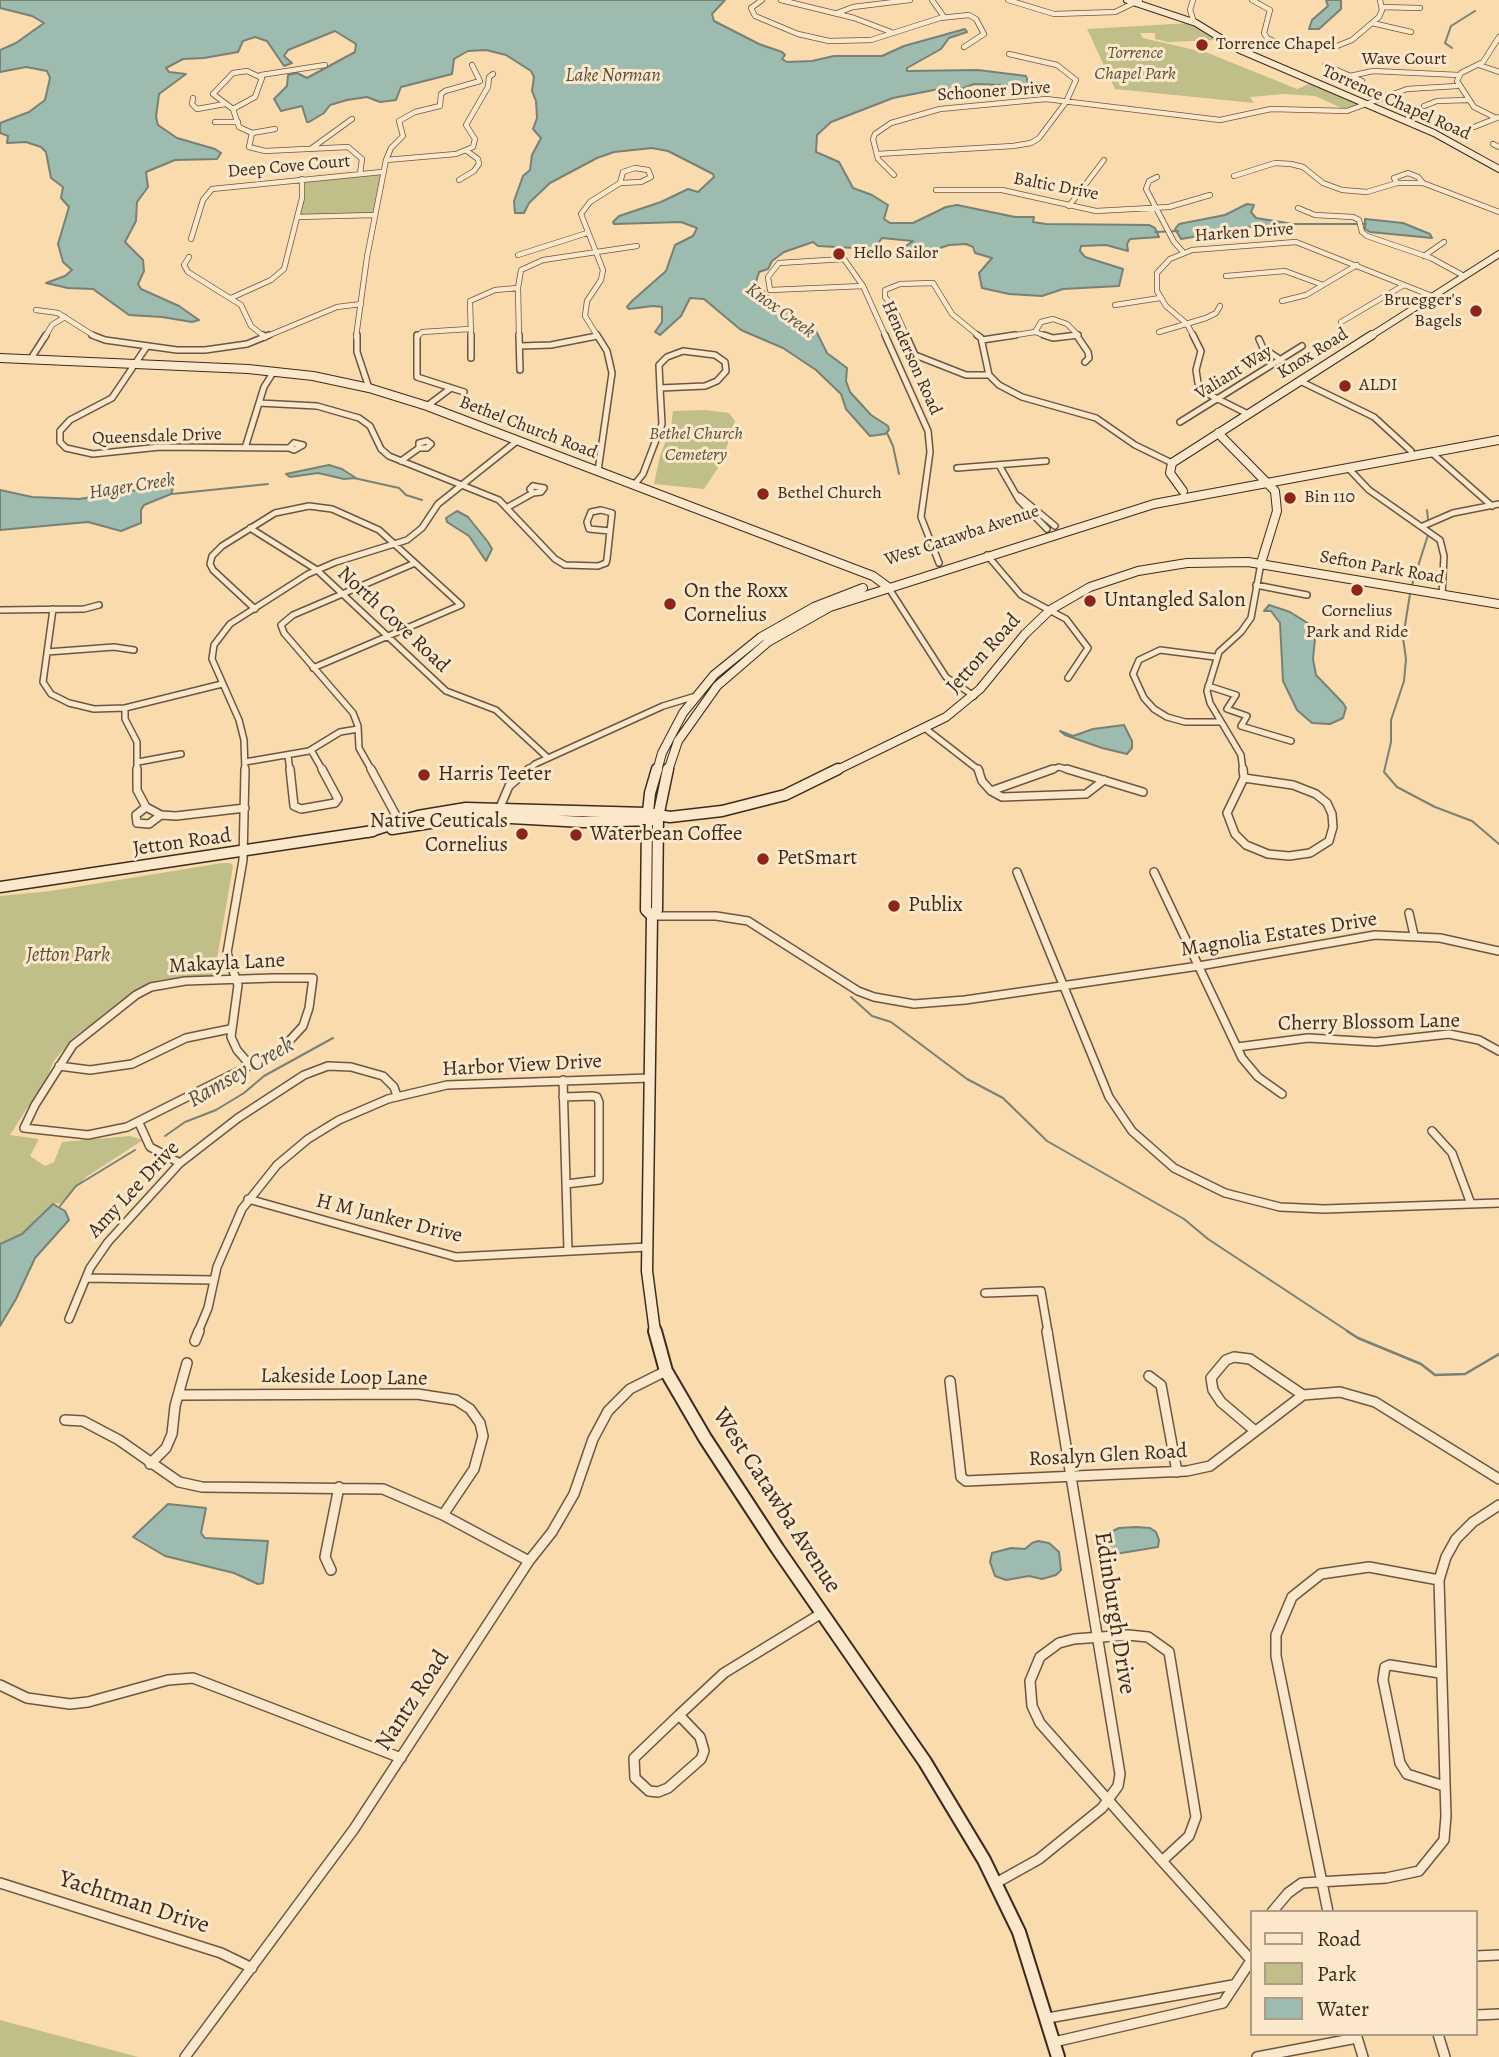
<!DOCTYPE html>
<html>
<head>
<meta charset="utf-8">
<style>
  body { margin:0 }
  #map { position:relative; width:1499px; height:2057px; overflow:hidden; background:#f9dbae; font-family:Alegreya,serif }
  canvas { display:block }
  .legend { position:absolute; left:1250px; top:1910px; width:228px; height:126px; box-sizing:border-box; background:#fbe8ca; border:2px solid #af9c86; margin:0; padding:9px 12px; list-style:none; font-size:21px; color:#3d2a1f }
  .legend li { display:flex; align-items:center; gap:14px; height:35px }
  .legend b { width:35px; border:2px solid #af9c86 }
</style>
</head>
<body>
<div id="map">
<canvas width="1499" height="2057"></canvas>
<ul class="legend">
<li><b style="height:9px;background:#fbe8ca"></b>Road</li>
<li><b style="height:19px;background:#c0bf89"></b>Park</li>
<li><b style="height:19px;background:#9ebbaf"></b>Water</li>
</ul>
</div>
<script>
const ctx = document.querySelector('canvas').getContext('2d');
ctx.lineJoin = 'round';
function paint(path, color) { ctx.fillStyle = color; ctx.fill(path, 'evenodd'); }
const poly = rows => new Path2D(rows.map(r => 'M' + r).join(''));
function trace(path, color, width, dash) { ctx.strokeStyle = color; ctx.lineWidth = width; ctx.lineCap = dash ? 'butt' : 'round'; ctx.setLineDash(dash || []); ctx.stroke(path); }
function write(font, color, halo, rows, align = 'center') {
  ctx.font = font + ' Alegreya,serif'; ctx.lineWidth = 6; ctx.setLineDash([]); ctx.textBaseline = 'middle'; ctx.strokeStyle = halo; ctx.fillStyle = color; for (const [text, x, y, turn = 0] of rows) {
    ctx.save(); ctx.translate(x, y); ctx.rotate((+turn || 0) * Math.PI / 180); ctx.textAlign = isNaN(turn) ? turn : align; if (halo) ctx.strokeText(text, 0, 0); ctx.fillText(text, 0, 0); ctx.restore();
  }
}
paint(poly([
  [1191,23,1217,40,1168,42,1155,39,1155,33,1140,33,1143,38,1208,53,1297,89,1314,82,1367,104,1348,111,1315,96,1284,94,1250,97,1254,103,1115,89,1087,29],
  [382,172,374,215,297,217,302,179],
  [705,410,729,413,735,421,722,462,704,489,654,484,660,456,671,428,673,411],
  [222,863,231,863,233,866,217,959,222,976,159,980,144,986,121,1001,73,1038,54,1061,47,1077,10,1135,39,1139,30,1156,45,1166,54,1162,62,1142,130,1136,143,1140,86,1177,61,1203,52,1204,22,1234,0,1244,0,896,51,891],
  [0,2020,138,2057,0,2057]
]), '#c0bf89');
const water = poly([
  [0,0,725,0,712,14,714,21,759,44,782,52,785,55,782,59,787,62,812,61,834,56,882,56,904,46,965,29,967,32,949,38,941,49,907,68,907,71,978,70,1026,76,1029,86,974,84,961,89,939,89,893,98,831,122,817,135,816,152,839,162,853,188,872,195,888,205,884,219,890,223,913,223,946,207,957,205,1015,217,1034,217,1033,222,1046,224,1149,225,1155,228,1159,237,1130,239,1127,244,1128,251,1106,245,1081,246,1080,251,1085,257,1123,269,1119,286,1063,289,1042,296,1009,294,982,288,979,273,992,258,975,253,973,247,966,244,949,245,931,251,914,252,903,248,913,241,882,238,874,249,818,246,813,242,784,252,772,261,768,269,759,272,756,282,772,301,816,331,827,353,847,368,846,381,850,392,871,415,888,426,889,430,885,434,870,436,846,409,841,394,816,370,783,348,741,330,704,299,690,298,681,316,660,335,655,332,662,322,662,307,653,306,629,309,627,307,632,301,666,271,675,245,693,236,697,228,681,222,614,224,613,222,619,216,661,202,688,189,698,192,714,177,713,174,668,151,652,148,614,152,597,158,550,183,529,203,524,213,515,213,514,201,523,176,530,170,532,155,541,138,533,129,537,118,536,101,532,91,534,77,531,71,506,55,486,50,468,51,454,59,452,74,401,87,396,100,380,102,367,97,347,100,330,105,324,113,309,122,307,122,302,106,281,111,274,99,287,86,288,75,297,73,307,78,355,52,356,44,335,31,288,50,284,56,292,63,284,66,267,41,255,37,243,41,238,52,204,58,183,59,166,68,169,72,186,74,159,94,156,117,158,125,177,138,215,149,221,153,217,159,175,160,146,172,148,187,137,202,136,221,125,242,143,260,144,271,138,284,141,289,179,306,199,320,192,322,162,317,129,315,93,289,68,288,46,283,65,276,72,270,63,262,58,244,69,207,61,198,63,187,51,178,46,152,41,147,26,142,7,143,8,136,0,133,0,123,29,112,45,100,50,78,47,71,26,67,0,72,0,50,16,43,44,23,32,16,0,8,0,0],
  [1326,0,1341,0,1341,9,1319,29,1309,29,1312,20,1328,6,1326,0],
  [1247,204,1254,205,1251,212,1256,218,1293,224,1249,227,1181,239,1175,229,1179,224,1225,215,1247,204],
  [1365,219,1403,223,1430,234,1432,238,1370,232,1365,229,1365,219],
  [329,465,342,469,356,478,344,479,318,473,290,477,286,474,329,465],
  [163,486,173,488,171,494,144,505,141,510,141,523,121,531,88,522,0,530,0,490,32,497,79,499,163,486],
  [457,511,468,517,488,542,492,549,486,561,469,536,447,522,446,518,457,511],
  [1269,605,1290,612,1309,624,1315,639,1313,659,1316,675,1343,703,1346,708,1343,718,1330,724,1312,723,1297,710,1283,681,1280,623,1271,611,1264,611,1269,605],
  [1124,725,1132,741,1132,748,1127,754,1102,748,1065,735,1060,731,1073,736,1093,729,1124,725],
  [53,1204,65,1211,69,1220,35,1258,16,1299,0,1326,0,1244,22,1234,53,1204],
  [168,1504,206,1508,201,1533,205,1538,268,1541,263,1583,258,1584,234,1573,165,1556,133,1537,168,1504],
  [1136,1527,1150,1528,1156,1532,1159,1540,1158,1547,1109,1555,1106,1543,1109,1533,1119,1528,1136,1527],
  [1038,1541,1049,1543,1059,1552,1061,1570,1056,1575,1042,1579,1029,1576,1006,1580,995,1576,990,1562,992,1553,1011,1548,1025,1549,1032,1543,1038,1541]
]);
paint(water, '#9ebbaf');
trace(water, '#778175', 2);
trace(poly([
  [1452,48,1445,43,1451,26,1475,11],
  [1291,224,1366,224],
  [1155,232,1178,231],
  [887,433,893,446,899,474],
  [354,478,399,488,406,495,422,500],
  [172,494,268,484],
  [1427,510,1429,529],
  [1412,585,1428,535],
  [1410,594,1403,638,1406,659,1404,681,1391,720,1391,742,1384,772,1397,787,1435,807,1472,821,1499,844],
  [851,997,872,1016,891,1022,967,1079,1003,1098,1047,1141,1184,1219,1208,1239,1349,1332],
  [165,1136,185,1122,216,1110,244,1093,264,1076,333,1038],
  [60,1206,76,1186,135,1150]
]), '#778175', 2);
trace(poly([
  [1347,1331,1358,1338,1421,1364,1435,1375,1465,1374,1499,1354]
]), '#778175', 2.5);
const streetFar3 = poly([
  [762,0,751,8,755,16,798,34,829,41,871,40,940,18,969,15,976,19,984,34,964,47],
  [781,0,854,18,891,32],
  [932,0,944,17],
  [1008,0,1054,14,1115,12,1140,0],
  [1193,0,1190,10,1194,22],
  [1252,0,1270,10,1264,33,1267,38,1280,44,1315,48,1337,46,1352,40,1379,17,1382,10,1380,0],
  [1382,7,1420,8],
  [837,13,853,7,910,0],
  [1372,23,1411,32],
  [1325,65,1362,81],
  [1479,65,1499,72],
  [247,71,262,78,255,97,233,109,213,94,233,73,247,71],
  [261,75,325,65],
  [1350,76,1373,71,1459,75],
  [193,98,192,104,197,109,225,104],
  [1424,106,1437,101,1468,100],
  [233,109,239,127,252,133,249,147,265,151,348,147,362,159,360,174],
  [1496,118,1474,107,1457,81,1461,73,1483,62,1499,37],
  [215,122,238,122],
  [1474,127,1499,117],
  [252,133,275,129],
  [1493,144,1499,147],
  [312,148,352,119],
  [877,154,1013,146,1031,143,1039,138,1066,102,1076,80,1057,65,1009,54],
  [386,160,456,154,473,147,475,139,466,125,488,87,489,77,493,74],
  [635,168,648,170,651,177,641,182,620,183,623,172,635,168],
  [894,175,878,159,873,139,875,134,891,123,940,109,1046,99,1220,120,1271,109,1347,111,1407,89,1457,86],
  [1234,176,1275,163,1291,164,1303,167,1323,183,1342,190,1367,192,1397,183,1423,183,1499,212],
  [1157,177,1149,181,1146,189,1174,242,1183,252],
  [459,180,474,171,479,164,478,159,467,151],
  [1397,183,1394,178,1408,173,1418,177,1423,183],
  [936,190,1002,190,1096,211,1169,207,1210,195],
  [1069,206,1104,160],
  [1298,208,1315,215,1353,217,1359,220,1362,232,1367,236,1431,258,1464,276],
  [297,217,374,215],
  [191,239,203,200,212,189,382,172],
  [518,255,587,233],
  [1424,256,1444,242],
  [189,257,184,265,188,272,241,305,251,326,265,337],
  [844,259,863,286,770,290,768,277,779,263,844,259],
  [1226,276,1285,271,1323,285],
  [863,286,886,337],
  [231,298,271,280,284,269,302,198,302,179],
  [1282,301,1306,295,1357,265],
  [1115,305,1160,298],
  [36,310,58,313,96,337],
  [1341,322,1404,285],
  [1159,332,1206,318,1216,313,1220,306],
  [45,337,52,325,65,317],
  [265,337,337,307,361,304],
  [356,337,367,257,386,160,391,148,403,136,399,121,415,112,440,106,441,94,445,91,480,81,472,65],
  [417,337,422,332,469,329],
  [471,337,470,301,495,290,518,288],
  [519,337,518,288,521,270,543,260,637,246],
  [593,337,597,336],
  [598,337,585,316,587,301,601,280,603,270,581,214,590,202,620,183],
  [907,337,894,308,885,297,885,290,900,284,933,283,952,314,980,337],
  [1003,337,1035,332],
  [1049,337,1035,332,1041,322,1053,319,1067,324,1078,335,1063,337],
  [1194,337,1187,324,1166,306,1157,291,1157,273,1170,259,1192,250,1296,242,1432,296]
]);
const streetFar2 = poly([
  [92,335,105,340,177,350,205,350,247,344,269,335],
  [263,335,265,337],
  [357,335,357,352,369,388],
  [417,335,417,377,464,392],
  [471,335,471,358],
  [519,335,520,370],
  [597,335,607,351,612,373,598,471],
  [885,335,928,431,930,452,921,517,939,563],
  [906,335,915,355,966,375,989,375],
  [977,335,981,338,989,375],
  [1044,335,1053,338,1078,335],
  [1193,335,1201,351,1196,370,1198,383,1210,395,1248,414],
  [1077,336,1088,352,1089,358,1085,362],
  [1259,339,1263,348,1281,360],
  [982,340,1015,335],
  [147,346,112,398,70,420,60,431,60,442,66,448,93,454,160,447,289,448],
  [520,346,551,345,597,336],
  [683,351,715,355,725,362,726,371,717,381,705,386,660,388,659,365,667,357,683,351],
  [30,360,46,335],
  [989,375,999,385,1022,397,1096,418,1135,445,1172,463],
  [1300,381,1374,417,1411,451],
  [259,403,317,406,359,418,370,426,381,449,389,456,499,500,555,559,565,565,598,566,606,563,607,559,612,513,601,510,591,512,587,522,589,529,610,531],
  [427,406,451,388],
  [1180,422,1302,346],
  [427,441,431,444,427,448,419,448,419,443,427,441],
  [294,443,303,445,294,450,289,448,294,443],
  [245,448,264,387,274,371],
  [1432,453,1492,506],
  [401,461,419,448],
  [999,465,1019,500,1047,529],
  [957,468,1046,461],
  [1348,468,1369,490,1440,540,1444,556,1442,595],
  [634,485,643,474,662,424,660,388],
  [533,486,544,488,541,492,533,493,530,489,533,486],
  [1019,496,1055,526],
  [508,507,533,493],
  [1423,526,1453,513,1499,504],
  [250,528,317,570,446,691,496,710,548,758],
  [987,555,1021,595,1066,619,1088,648,1068,678],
  [1256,585,1307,595],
  [888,587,946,677,974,696],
  [53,609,43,682,51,694,69,703,94,709,125,708,222,684],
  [255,609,213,570,210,564,212,556,222,546,275,513,309,506,332,509,379,530,461,605,313,668],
  [0,610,84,609,99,605],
  [47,652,114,647,134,650],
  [1215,657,1160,650,1139,660,1133,674,1144,698,1154,709,1167,717,1185,722,1221,722],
  [1208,686,1236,695,1227,709,1247,716,1241,726,1291,741],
  [125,708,125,719,137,742,137,771],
  [926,729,980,771],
  [311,750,323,771],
  [288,756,290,771],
  [138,762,181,754],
  [245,762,309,751,340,732,358,729],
  [245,771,244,740,239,720,212,659,214,645,230,624,308,574,336,562,407,540,422,528,438,504,517,441],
  [372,771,359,748,358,726,353,713,284,633,281,625,293,615,415,563],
  [527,771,535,764,663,706,696,696],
  [1048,771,1059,767,1072,771],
  [1243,771,1241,755,1210,703,1207,691,1219,652,1241,632,1251,618,1261,563]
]);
const streetFar1 = poly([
  [137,769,137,790,146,807,161,815,176,816,245,808],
  [245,769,243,860,227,953,238,985,231,1037,237,1050,250,1065],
  [290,769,294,806,301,809,335,803,338,799,322,769],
  [371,769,399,821],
  [978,769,982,781,991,791,1053,769],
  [1067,769,1143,792],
  [1243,769,1244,778],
  [1244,778,1293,785,1316,794,1327,803,1332,814,1333,827,1329,841,1310,853,1289,856,1268,854,1246,845,1235,834,1227,813,1244,778],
  [991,791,1002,797,1086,794,1104,780],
  [146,807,136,815,137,823,149,824,161,815],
  [498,812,509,786,529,769],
  [1017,872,1109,1097,1132,1131,1174,1168,1225,1193,1280,1207,1324,1209,1499,1203],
  [1154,872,1242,1058,1258,1077,1282,1094],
  [1409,913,1414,935],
  [652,916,716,916,748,921,858,991,874,997,914,1004,965,1000,1199,966,1375,935,1440,938,1499,951],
  [273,978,313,978,309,1008,303,1026,281,1050,127,1127,88,1135,24,1128,35,1105,73,1045,136,995,151,987,185,981,273,978],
  [1237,1047,1308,1038,1376,1042,1449,1034,1479,1040,1499,1051],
  [59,1066,90,1070,132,1064,186,1038,230,1029],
  [563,1080,568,1251],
  [563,1097,592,1096,597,1097,599,1102,599,1180,566,1184],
  [139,1123,150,1147,180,1163],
  [1432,1131,1452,1153,1471,1204],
  [248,1199,456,1257,648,1247],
  [86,1278,214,1280],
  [985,1293,1041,1291,1048,1332],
  [69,1319,90,1268,108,1242,180,1163,238,1118,304,1075,328,1066,351,1067,383,1076,394,1087,397,1096],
  [198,1332,208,1308,217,1267,242,1209,277,1165,308,1139,339,1120,388,1099,447,1085,650,1078]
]);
const street = poly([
  [195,1341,199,1331],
  [1149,1376,1161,1385,1177,1472],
  [950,1381,961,1477,966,1481,1187,1471,1210,1466,1303,1395,1340,1392,1375,1402,1499,1479],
  [178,1395,417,1394,456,1400,470,1409,480,1423,483,1436,474,1469,443,1515],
  [65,1420,83,1421,119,1440,179,1482,202,1487,383,1489,443,1515,529,1561],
  [1254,1430,1221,1402,1213,1390,1211,1378,1226,1360,1234,1357,1250,1359,1303,1395],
  [150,1464,166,1448,172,1434,175,1406,187,1363],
  [331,1570,325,1557,339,1487],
  [1128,1635,1148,1637,1169,1652,1196,1817,1189,1836,1162,1861,1040,1723,1032,1706,1030,1681,1040,1657,1059,1643,1074,1639,1128,1635],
  [1440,1673,1390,1665,1385,1667,1383,1680,1400,1763,1407,1774,1444,1786],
  [0,1685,27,1698,70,1704,88,1702,168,1680,193,1678,401,1758],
  [679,1715,700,1737,704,1751,701,1759,668,1788,658,1792,649,1791,635,1778,634,1758,679,1715],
  [679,1715,724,1673,822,1613],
  [1162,1861,1251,1960],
  [0,1883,221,1953,252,1968],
  [996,1883,1039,1859,1102,1808,1118,1786,1120,1774,1047,1331],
  [1272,1912,1288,1893,1302,1883,1386,1878,1419,1871,1444,1840,1446,1816,1439,1580,1446,1557,1456,1539,1473,1522,1499,1505],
  [1328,1912,1276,1656,1276,1635,1292,1597,1321,1574,1369,1567,1439,1580],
  [1476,1956,1499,1955],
  [1476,2015,1499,2014],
  [1048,2018,1233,1985],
  [1356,2034,1363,2057],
  [1438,2034,1445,2057],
  [1054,2042,1223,2003,1252,1959],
  [185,2057,354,1829,529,1561,552,1532,574,1494,593,1439,608,1411,630,1389,666,1371],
  [1257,2057,1357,2038]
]);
const secondaryFar3 = poly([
  [1127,0,1196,23,1240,50,1434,133,1499,169],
  [1369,337,1499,254]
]);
const secondaryFar2 = poly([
  [0,358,248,369,313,376,369,388,427,406,873,576,888,587],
  [1218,433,1275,491,1277,511,1261,563],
  [1183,491,1170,473,1172,463,1372,335],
  [657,771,662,753,683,713,714,675,761,637,814,607,863,588],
  [668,771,678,741,717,686,768,642,830,607,1154,504,1499,440],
  [835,771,946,717,980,689,1025,634,1050,610,1090,587,1138,571,1187,563,1248,562,1499,604]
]);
const secondaryFar1 = poly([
  [392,829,475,816,583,822,651,820],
  [368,832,418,816,466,808,647,813,670,817,722,811,785,795,838,769],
  [0,887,373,831],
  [652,916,646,910,647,822,650,793,657,769],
  [655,1332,647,1271,652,916,657,910,658,817,668,769]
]);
const secondary = poly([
  [655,1331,666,1371,705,1438,777,1548,925,1762,984,1860,1019,1932,1058,2057]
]);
trace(streetFar3, '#6c5643', 6);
trace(streetFar2, '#6c5643', 8);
trace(streetFar1, '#6c5643', 10);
trace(street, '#6c5643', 12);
trace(secondaryFar3, '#3d2a1f', 8);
trace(secondaryFar2, '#3d2a1f', 10);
trace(secondaryFar1, '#3d2a1f', 13);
trace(secondary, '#3d2a1f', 16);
trace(streetFar3, '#fbe8ca', 4.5);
trace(streetFar2, '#fbe8ca', 5);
trace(streetFar1, '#fbe8ca', 7);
trace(street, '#fbe8ca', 9);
trace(secondaryFar3, '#fbe8ca', 6);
trace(secondaryFar2, '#fbe8ca', 8);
trace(secondaryFar1, '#fbe8ca', 10);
trace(secondary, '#fbe8ca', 12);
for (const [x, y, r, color] of [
  [1202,45,7,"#8f2418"],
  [839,254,7,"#8f2418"],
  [1476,311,7,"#8f2418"],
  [1345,386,7,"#8f2418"],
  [763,494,7,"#8f2418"],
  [1290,498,7,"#8f2418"],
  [1357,590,7,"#8f2418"],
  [1090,601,7,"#8f2418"],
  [670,604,7,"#8f2418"],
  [424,775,7,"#8f2418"],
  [522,834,7,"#8f2418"],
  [576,835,7,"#8f2418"],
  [763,859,7,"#8f2418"],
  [894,906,7,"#8f2418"]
]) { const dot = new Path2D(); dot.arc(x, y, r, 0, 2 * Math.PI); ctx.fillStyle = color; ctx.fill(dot); trace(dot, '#fbe8ca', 2.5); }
write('18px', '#3d2a1f', '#fbe8ca', [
  ["Torrence Chapel",1216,45],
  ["Hello Sailor",853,254],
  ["Bruegger's",1462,301,"right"],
  ["Bagels",1462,322,"right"],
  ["ALDI",1359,386],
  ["Bethel Church",777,494],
  ["Bin 110",1304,498],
  ["Cornelius",1357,612,"center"],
  ["Park and Ride",1357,633,"center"]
], 'left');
write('italic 18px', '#5e4f3a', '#fbe8ca', [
  ["Torrence",1135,54],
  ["Chapel Park",1135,75],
  ["Bethel Church",696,435],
  ["Cemetery",696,456]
]);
write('18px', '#3d2a1f', '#fbe8ca', [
  ["Wave Court",1404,60],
  ["Schooner Drive",994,92,-4],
  ["Torrence Chapel Road",1396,103,24],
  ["Deep Cove Court",289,167,-5],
  ["Baltic Drive",1056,187,11],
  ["Harken Drive",1244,233,-4],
  ["Knox Road",1313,354,-32],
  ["Henderson Road",911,358,66],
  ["Valiant Way",1234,373,-32],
  ["Bethel Church Road",528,428,21],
  ["Queensdale Drive",157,437,-2],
  ["West Catawba Avenue",962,536,-18],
  ["Sefton Park Road",1382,568,10]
]);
write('italic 19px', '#554e43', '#fbe8ca', [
  ["Lake Norman",613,76],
  ["Knox Creek",780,311,36],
  ["Hager Creek",132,487,-9]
]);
write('21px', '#3d2a1f', '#fbe8ca', [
  ["On the Roxx",684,592],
  ["Cornelius",684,616],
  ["Untangled Salon",1104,601],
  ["Harris Teeter",438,775],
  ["Native Ceuticals",508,822,"right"],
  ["Cornelius",508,846,"right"],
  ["Waterbean Coffee",590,835],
  ["PetSmart",777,859],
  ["Publix",908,906]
], 'left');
write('21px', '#3d2a1f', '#fbe8ca', [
  ["North Cove Road",393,620,43],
  ["Jetton Road",984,654,-48],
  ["Jetton Road",182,843,-8],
  ["Magnolia Estates Drive",1279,935,-9],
  ["Makayla Lane",227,964,-3],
  ["Cherry Blossom Lane",1369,1023,-1],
  ["Harbor View Drive",522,1066,-3],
  ["Amy Lee Drive",134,1190,-47],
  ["H M Junker Drive",389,1219,14],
  ["Lakeside Loop Lane",344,1378,1],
  ["Rosalyn Glen Road",1108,1456,-3]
]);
write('italic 21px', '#5e4f3a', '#fbe8ca', [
  ["Jetton Park",68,956]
]);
write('italic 23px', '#554e43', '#fbe8ca', [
  ["Ramsey Creek",241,1073,-30]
]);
write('24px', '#3d2a1f', '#fbe8ca', [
  ["West Catawba Avenue",776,1501,57],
  ["Edinburgh Drive",1114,1613,81],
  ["Nantz Road",413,1701,-57],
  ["Yachtman Drive",134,1903,18]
]);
</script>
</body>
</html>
